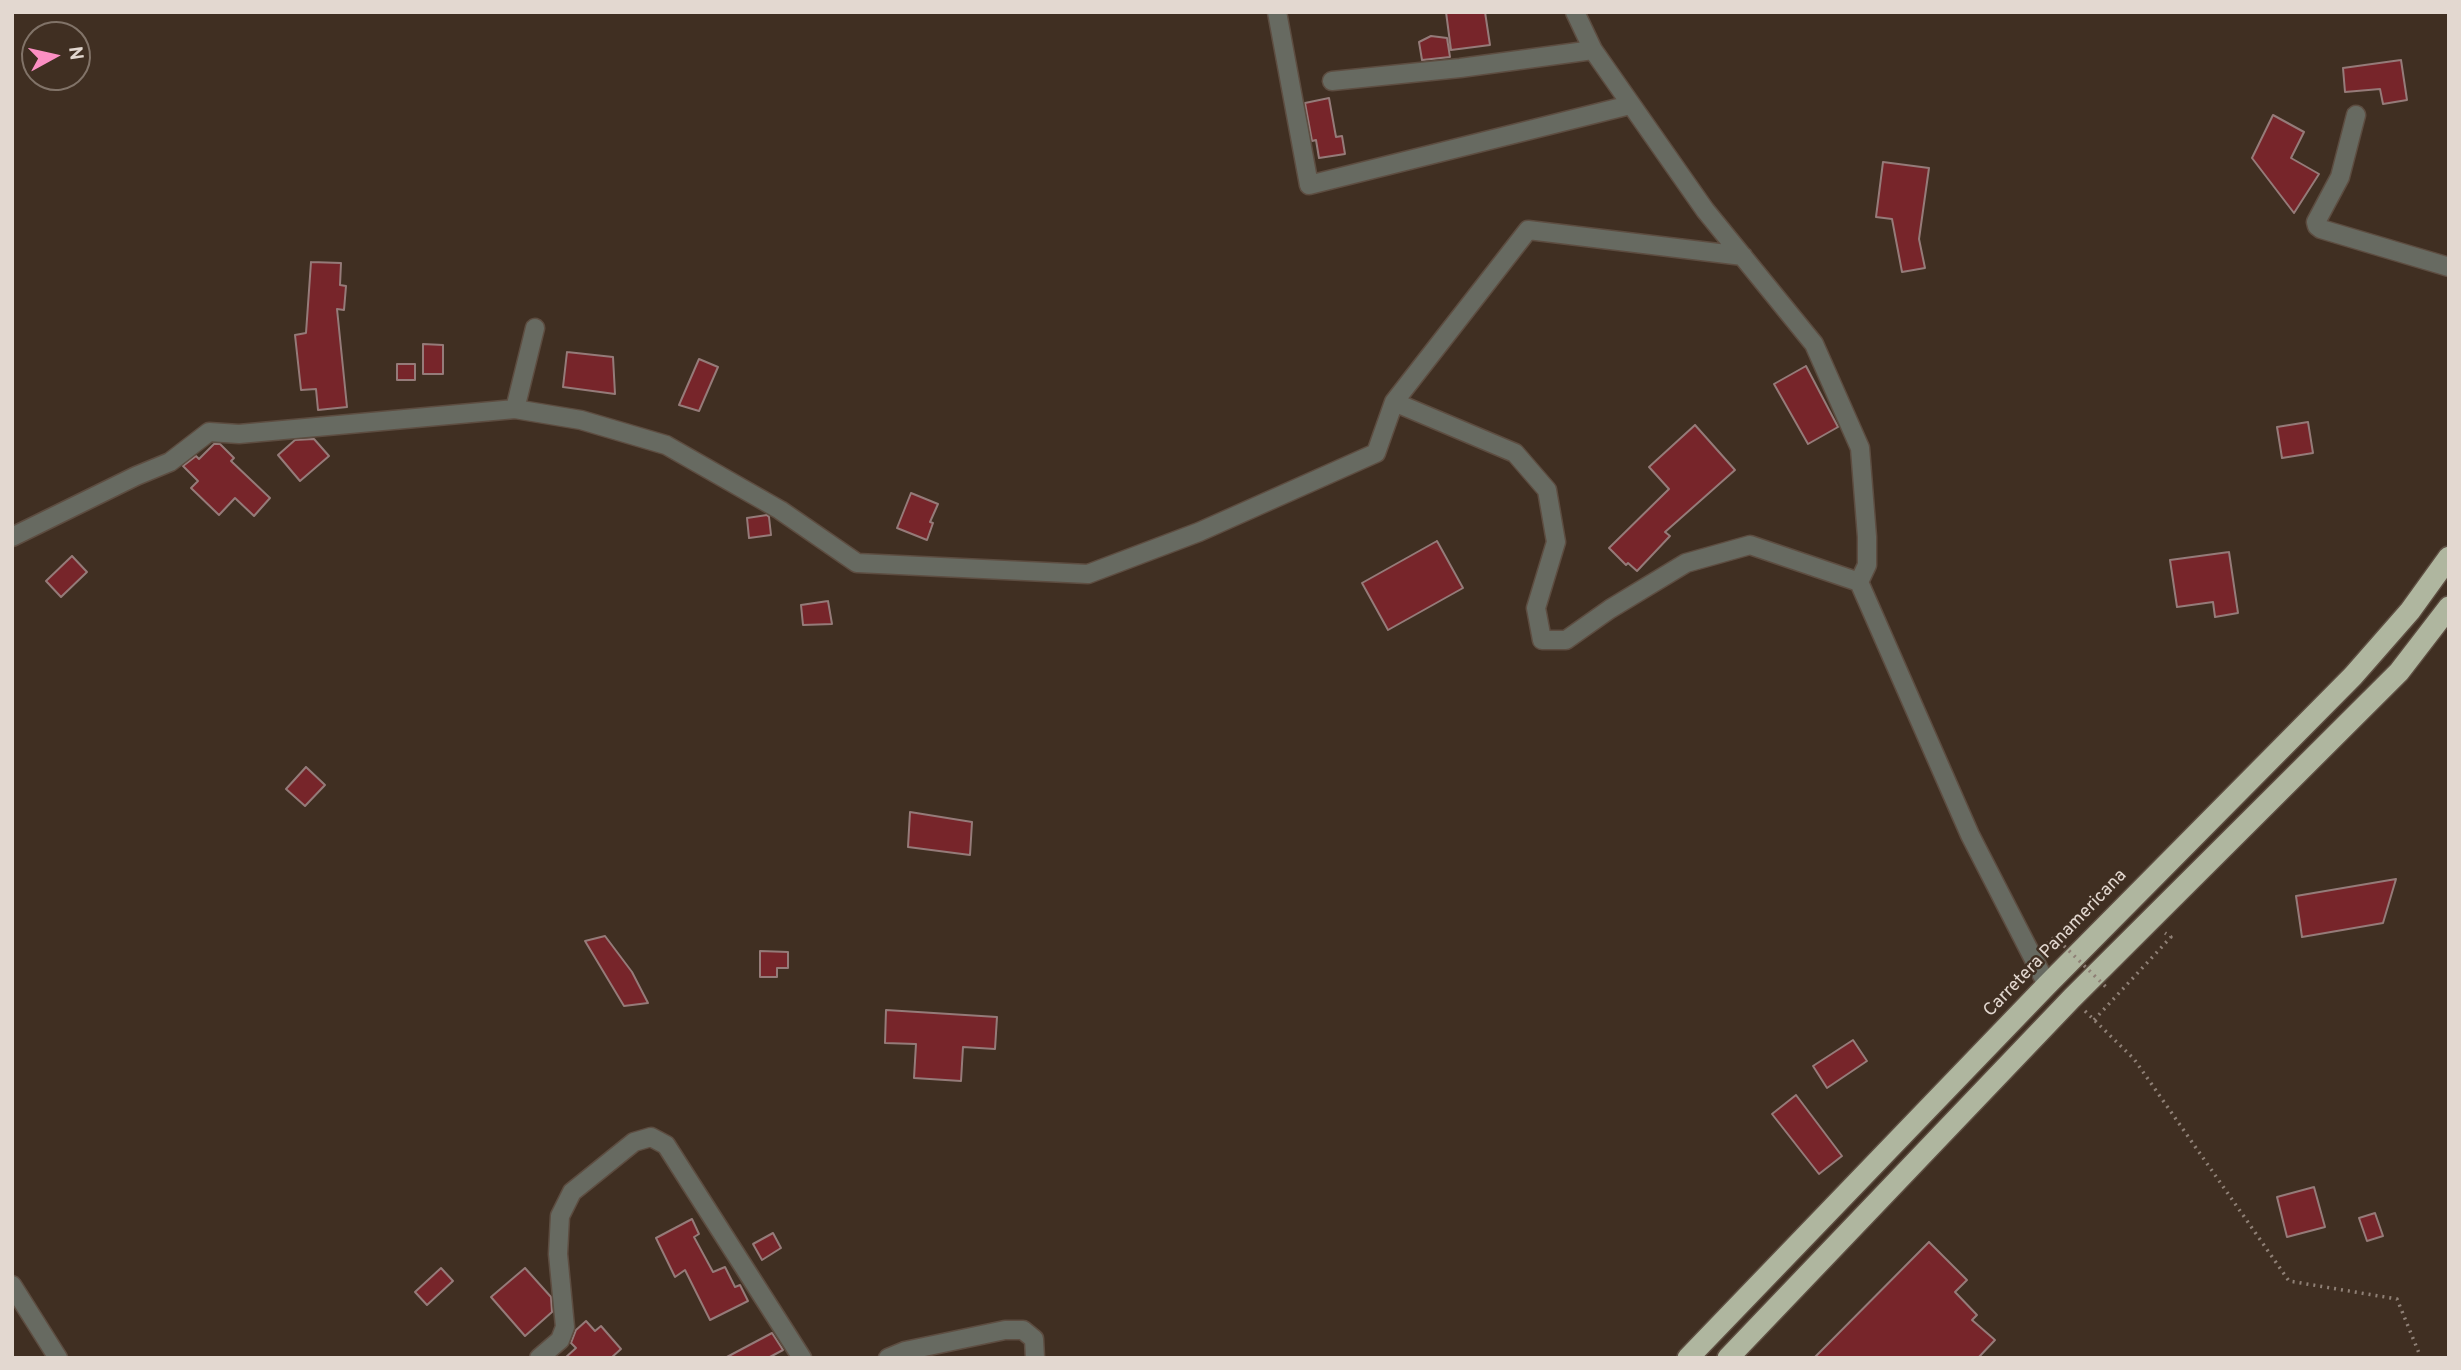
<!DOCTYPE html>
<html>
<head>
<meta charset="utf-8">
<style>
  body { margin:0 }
  #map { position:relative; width:2461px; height:1370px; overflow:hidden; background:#402f22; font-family:Overpass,sans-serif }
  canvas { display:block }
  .frame { position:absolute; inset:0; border:14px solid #e3d8d0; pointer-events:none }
  .north { position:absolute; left:21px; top:21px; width:70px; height:70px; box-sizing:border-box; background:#402f22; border:2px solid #817368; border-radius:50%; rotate:82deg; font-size:19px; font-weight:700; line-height:28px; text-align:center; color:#e3d8d0 }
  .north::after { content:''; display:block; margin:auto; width:24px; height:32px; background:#fb8fc3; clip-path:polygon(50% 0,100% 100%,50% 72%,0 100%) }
</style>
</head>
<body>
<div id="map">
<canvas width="2461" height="1370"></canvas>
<div class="frame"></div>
<div class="north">N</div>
</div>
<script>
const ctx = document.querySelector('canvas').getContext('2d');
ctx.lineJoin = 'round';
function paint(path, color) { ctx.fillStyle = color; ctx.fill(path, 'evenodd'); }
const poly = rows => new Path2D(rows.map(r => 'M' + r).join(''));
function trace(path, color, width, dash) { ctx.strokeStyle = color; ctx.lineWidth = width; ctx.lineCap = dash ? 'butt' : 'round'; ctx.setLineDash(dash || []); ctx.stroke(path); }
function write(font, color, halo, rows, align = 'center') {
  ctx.font = font + ' Overpass,sans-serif'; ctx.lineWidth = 5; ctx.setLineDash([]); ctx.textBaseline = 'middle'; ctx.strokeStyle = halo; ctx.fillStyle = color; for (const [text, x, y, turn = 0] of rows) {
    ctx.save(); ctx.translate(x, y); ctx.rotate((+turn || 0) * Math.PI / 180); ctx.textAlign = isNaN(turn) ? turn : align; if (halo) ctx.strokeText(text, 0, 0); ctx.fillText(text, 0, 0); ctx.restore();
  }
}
const building = poly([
  [1446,12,1485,12,1490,45,1451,50,1446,12],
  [1431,36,1447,38,1450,57,1422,60,1419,42,1431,36],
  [2401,60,2407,100,2383,104,2380,89,2345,92,2343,68,2401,60],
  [1329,98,1336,137,1342,136,1345,154,1319,158,1316,140,1312,141,1305,103,1329,98],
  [2273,115,2304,132,2291,158,2319,174,2294,213,2252,158,2273,115],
  [1883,162,1929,168,1919,239,1925,268,1902,272,1892,219,1876,217,1883,162],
  [311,262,341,263,340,285,346,286,344,310,337,309,347,407,318,410,316,389,301,390,295,335,306,333,311,262],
  [423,344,443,345,443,374,423,374,423,344],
  [567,352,613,357,615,394,563,387,567,352],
  [699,359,718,367,699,411,679,405,699,359],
  [397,364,415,364,415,380,397,380,397,364],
  [1806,366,1838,427,1808,444,1774,384,1806,366],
  [2308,422,2313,453,2282,458,2277,427,2308,422],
  [1695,425,1735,470,1665,532,1670,536,1637,571,1628,563,1626,565,1609,548,1669,489,1649,467,1695,425],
  [314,439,329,456,300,481,278,455,295,440,314,439],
  [214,444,220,444,234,458,231,461,270,498,254,516,235,498,219,515,191,488,198,481,183,466,196,456,199,459,214,444],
  [911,493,938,504,930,522,933,523,927,540,897,528,911,493],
  [767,515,769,517,771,535,749,538,747,518,767,515],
  [1437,541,1463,588,1388,630,1362,583,1437,541],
  [2229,552,2238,613,2215,617,2213,602,2177,607,2170,560,2229,552],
  [72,556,87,572,61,597,46,581,72,556],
  [828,601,832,624,803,625,801,605,828,601],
  [306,767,325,785,305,806,286,789,306,767],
  [910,812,972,822,970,855,908,847,910,812],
  [2396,879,2383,923,2302,937,2296,896,2396,879],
  [605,936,632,972,648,1003,624,1006,585,941,605,936],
  [760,951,788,952,788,968,777,968,777,977,760,977,760,951],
  [886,1010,997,1017,995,1049,963,1047,961,1081,914,1078,916,1044,885,1043,886,1010],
  [1853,1040,1867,1061,1827,1088,1813,1066,1853,1040],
  [1796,1095,1842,1156,1819,1174,1772,1114,1796,1095],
  [2314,1187,2325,1227,2287,1237,2277,1197,2314,1187],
  [2375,1213,2383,1236,2367,1241,2359,1218,2375,1213],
  [692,1219,699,1234,694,1237,713,1272,725,1267,735,1287,740,1285,748,1301,710,1320,685,1270,675,1277,656,1238,692,1219],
  [773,1233,781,1248,762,1260,753,1244,773,1233],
  [1929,1242,1967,1280,1955,1292,1977,1315,1972,1320,1995,1340,1978,1358,1814,1358,1929,1242],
  [441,1268,453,1281,427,1305,415,1292,441,1268],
  [525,1268,551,1297,552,1312,525,1336,491,1297,525,1268],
  [586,1321,595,1331,601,1326,621,1349,611,1358,565,1358,576,1348,571,1343,576,1330,586,1321],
  [772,1333,783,1350,768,1358,725,1358,772,1333]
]);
paint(building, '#77252a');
trace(building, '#957b79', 2);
const street = poly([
  [1277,12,1309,185,1630,105],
  [1575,12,1593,50,1705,210,1814,344,1860,448,1867,537,1867,565,1859,582],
  [1332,81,1460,68,1593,50],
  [2356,115,2340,177,2316,222,2317,226,2321,229,2449,267],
  [1394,402,1515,453,1547,490,1556,542,1536,608,1542,640,1566,640,1610,609,1686,563,1750,545,1859,582,1970,835,2047,985],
  [515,409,535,328],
  [12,537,136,476,170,462,209,432,239,434,515,409,581,420,666,445,780,510,857,563,1088,574,1199,532,1376,453,1394,402,1528,230,1743,256],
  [12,1285,58,1358],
  [539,1358,560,1340,565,1327,558,1254,560,1216,572,1192,634,1142,651,1137,666,1145,802,1358],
  [888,1358,905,1351,1005,1330,1023,1330,1034,1339,1035,1358]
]);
const highway = poly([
  [1688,1358,2047,985,2353,676,2410,611,2449,557],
  [1728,1358,2072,998,2399,672,2449,607]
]);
trace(street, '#5d4d41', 21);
trace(highway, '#5d4d41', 24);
trace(poly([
  [2047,944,2111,883,2115,886],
  [2085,1011,2134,1059,2289,1281,2397,1299,2421,1358],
  [2094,1020,2171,937,2165,933]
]), '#8f8076', 3.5, [2, 5]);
trace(street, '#676a61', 18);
trace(highway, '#afb69f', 21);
trace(poly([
  [2059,941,2106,987]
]), '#8f8076', 3.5, [2, 5]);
write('18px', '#e3d8d0', '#402f22', [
  ["Carretera Panamericana",2056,944,-46]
]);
</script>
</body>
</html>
